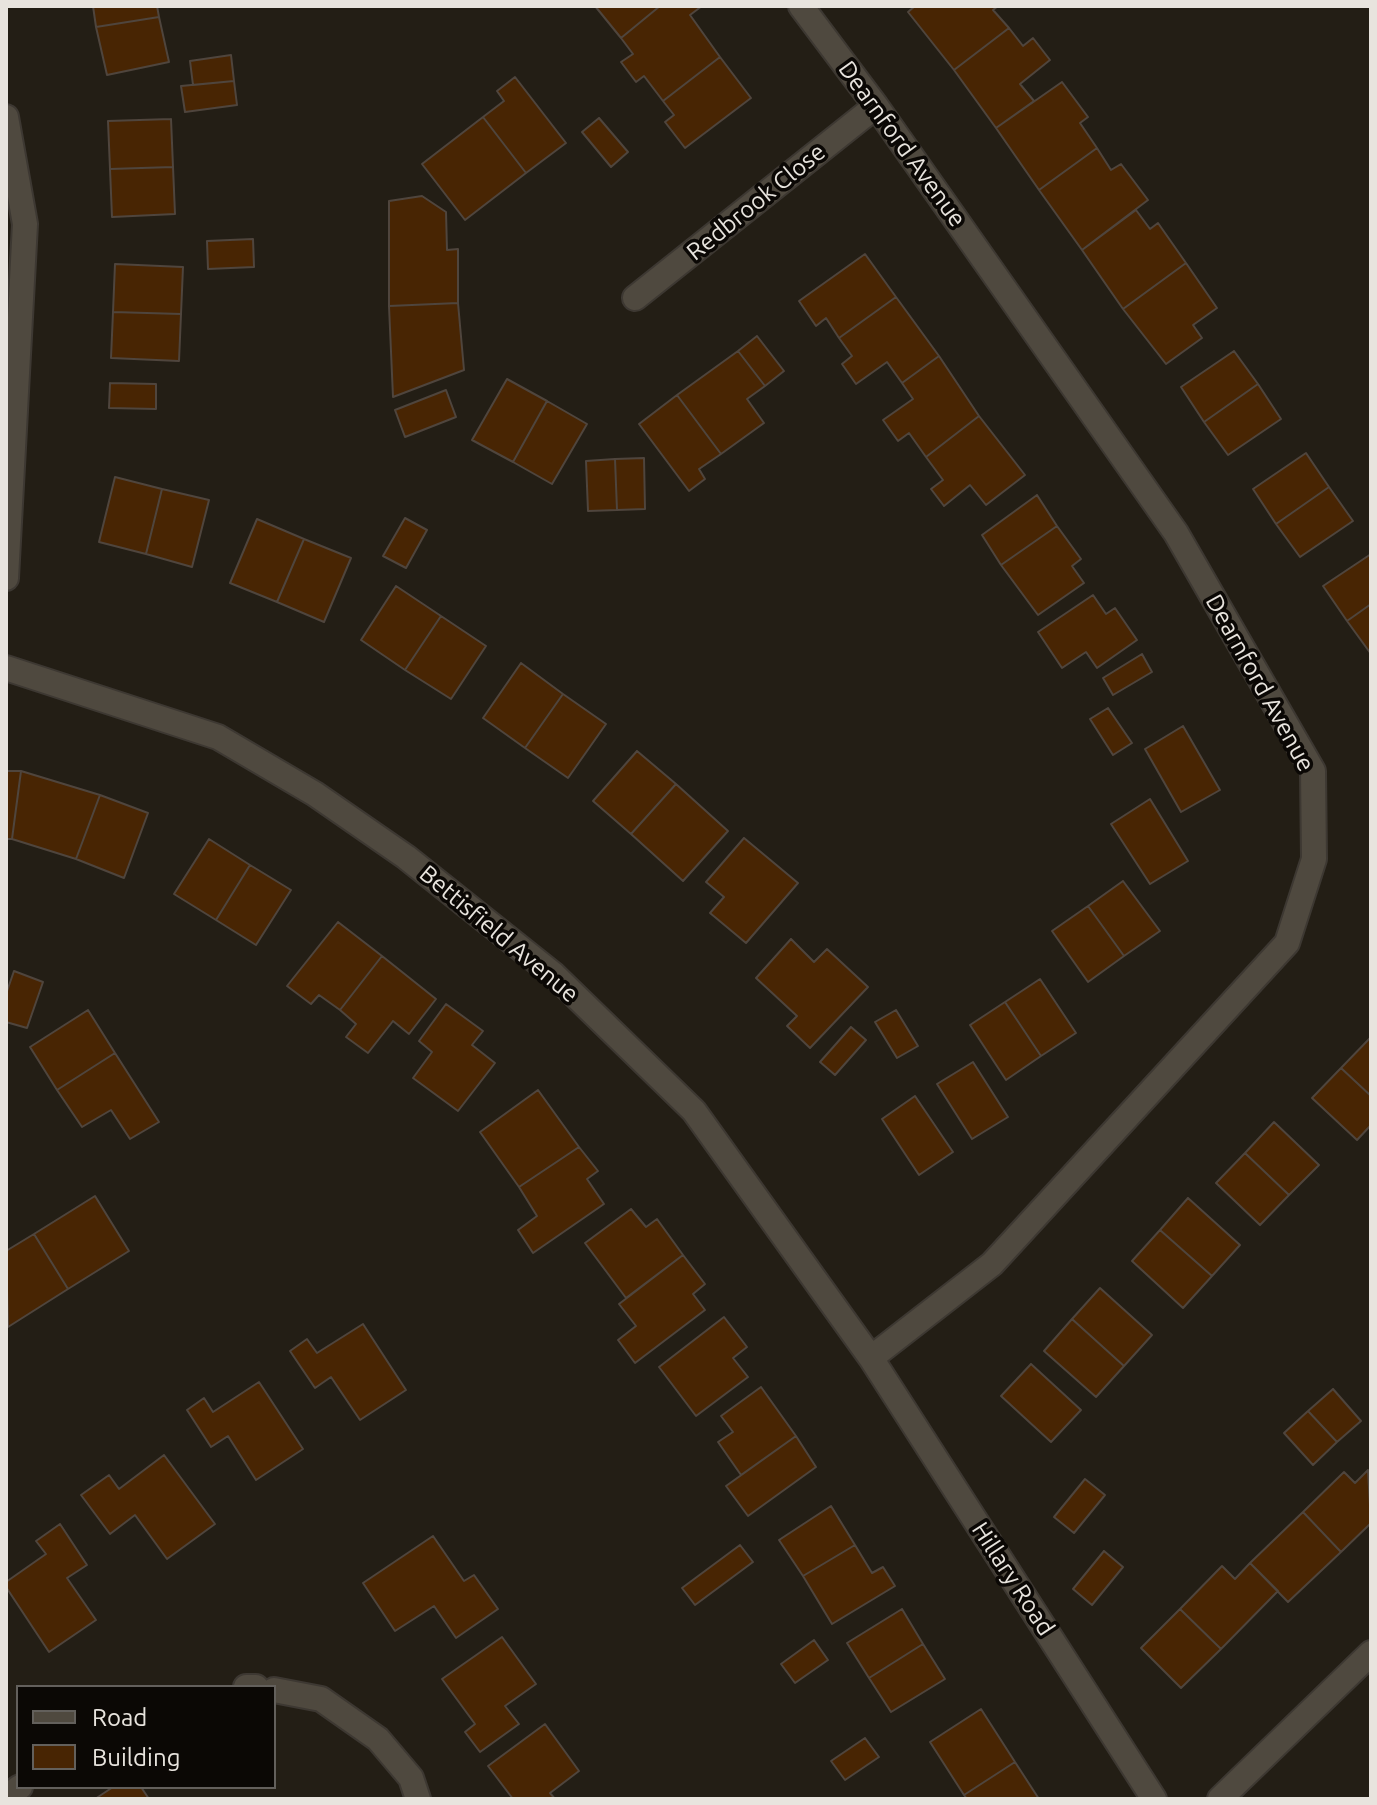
<!DOCTYPE html>
<html>
<head>
<meta charset="utf-8">
<style>
  body { margin:0 }
  #map { position:relative; width:1377px; height:1805px; overflow:hidden; background:#231e15; font-family:Ubuntu,sans-serif }
  canvas { display:block }
  .frame { position:absolute; inset:0; border:8px solid #e8e4de; pointer-events:none }
  .legend { position:absolute; left:16px; top:1685px; width:260px; height:104px; box-sizing:border-box; background:#0b0805; border:2px solid #63605c; margin:0; padding:10px 14px; list-style:none; font-size:24px; color:#e8e4de }
  .legend li { display:flex; align-items:center; gap:16px; height:40px }
  .legend b { width:40px; border:2px solid #63605c }
</style>
</head>
<body>
<div id="map">
<canvas width="1377" height="1805"></canvas>
<div class="frame"></div>
<ul class="legend">
<li><b style="height:10px;background:#4f493f"></b>Road</li>
<li><b style="height:22px;background:#482503"></b>Building</li>
</ul>
</div>
<script>
const ctx = document.querySelector('canvas').getContext('2d');
ctx.lineJoin = 'round';
function paint(path, color) { ctx.fillStyle = color; ctx.fill(path, 'evenodd'); }
const poly = rows => new Path2D(rows.map(r => 'M' + r).join(''));
function trace(path, color, width, dash) { ctx.strokeStyle = color; ctx.lineWidth = width; ctx.lineCap = dash ? 'butt' : 'round'; ctx.setLineDash(dash || []); ctx.stroke(path); }
function write(font, color, halo, rows, align = 'center') {
  ctx.font = font + ' Ubuntu,sans-serif'; ctx.lineWidth = 7; ctx.setLineDash([]); ctx.textBaseline = 'middle'; ctx.strokeStyle = halo; ctx.fillStyle = color; for (const [text, x, y, turn = 0] of rows) {
    ctx.save(); ctx.translate(x, y); ctx.rotate((+turn || 0) * Math.PI / 180); ctx.textAlign = isNaN(turn) ? turn : align; if (halo) ctx.strokeText(text, 0, 0); ctx.fillText(text, 0, 0); ctx.restore();
  }
}
const building = poly([
  [93,6,157,6,159,17,96,27,93,6],
  [595,6,660,6,621,38,595,6],
  [660,6,702,6,690,15,720,57,663,101,644,76,636,82,621,62,633,54,621,38,660,6],
  [915,6,998,6,993,10,1009,28,954,70,908,12,915,6],
  [159,17,169,62,107,75,96,27,159,17],
  [1009,28,1023,46,1033,38,1050,60,1020,84,1034,101,996,128,954,70,1009,28],
  [231,55,234,81,193,85,190,61,231,55],
  [720,57,751,98,685,148,665,122,674,115,663,101,720,57],
  [515,77,566,143,526,173,483,117,504,101,497,91,515,77],
  [234,81,237,105,185,112,181,86,234,81],
  [1062,82,1088,117,1080,123,1097,148,1039,190,996,128,1062,82],
  [483,117,526,173,465,220,422,164,483,117],
  [599,118,628,152,611,167,582,132,599,118],
  [171,119,173,167,110,169,108,121,171,119],
  [1097,148,1111,170,1121,164,1148,200,1082,250,1039,190,1097,148],
  [173,167,175,214,112,217,110,169,173,167],
  [422,196,446,212,447,250,458,249,458,303,389,306,389,201,422,196],
  [1136,210,1150,229,1158,223,1186,263,1123,309,1082,250,1136,210],
  [253,239,254,267,208,269,207,241,253,239],
  [865,254,896,297,839,338,826,318,816,326,799,301,865,254],
  [1186,263,1217,308,1193,325,1202,338,1166,364,1123,309,1186,263],
  [115,264,183,267,181,314,113,312,115,264],
  [896,297,939,356,902,383,887,362,856,384,842,364,852,356,839,338,896,297],
  [458,303,464,370,393,397,389,306,458,303],
  [113,312,181,314,179,361,111,358,113,312],
  [757,336,784,371,765,386,738,351,757,336],
  [738,351,765,386,747,399,764,423,721,454,677,395,738,351],
  [1234,351,1258,384,1204,422,1181,387,1234,351],
  [939,356,979,416,926,457,909,433,898,441,883,420,913,399,902,383,939,356],
  [507,379,547,401,513,462,472,440,507,379],
  [110,383,156,384,156,409,109,408,110,383],
  [1258,384,1281,419,1228,455,1204,422,1258,384],
  [446,390,456,417,405,437,395,410,446,390],
  [677,395,721,454,699,469,705,479,689,491,639,424,677,395],
  [547,401,587,424,552,484,513,462,547,401],
  [979,416,1025,475,986,505,970,485,944,506,931,489,943,480,926,457,979,416],
  [1306,453,1329,487,1276,524,1253,489,1306,453],
  [644,458,645,509,617,510,615,459,644,458],
  [615,459,617,510,588,511,586,461,615,459],
  [115,477,162,489,146,554,99,542,115,477],
  [1329,487,1353,521,1300,557,1276,524,1329,487],
  [162,489,209,500,192,567,146,554,162,489],
  [1037,495,1057,526,1001,565,982,535,1037,495],
  [405,518,427,530,406,568,383,556,405,518],
  [257,519,304,539,277,602,230,583,257,519],
  [1057,526,1081,559,1072,566,1084,583,1038,615,1001,565,1057,526],
  [304,539,351,558,324,622,277,602,304,539],
  [1371,554,1371,604,1347,621,1323,586,1371,554],
  [396,586,441,616,405,670,361,640,396,586],
  [1093,595,1106,614,1115,608,1137,640,1097,668,1086,652,1062,668,1038,632,1093,595],
  [1371,604,1371,654,1347,621,1371,604],
  [441,616,486,646,451,699,405,670,441,616],
  [1142,654,1152,672,1113,695,1103,678,1142,654],
  [521,663,563,694,525,748,483,718,521,663],
  [563,694,606,724,568,778,525,748,563,694],
  [1108,708,1132,743,1113,755,1090,719,1108,708],
  [1183,726,1220,790,1181,812,1145,749,1183,726],
  [637,751,676,784,631,834,593,801,637,751],
  [6,771,21,771,12,839,6,839,6,771],
  [21,771,100,795,76,859,12,839,21,771],
  [676,784,728,831,683,881,631,834,676,784],
  [100,795,148,813,124,878,76,859,100,795],
  [1150,799,1188,861,1150,884,1111,824,1150,799],
  [744,838,798,883,746,943,710,913,724,897,706,882,744,838],
  [209,839,250,865,216,920,174,894,209,839],
  [250,865,291,890,256,945,216,920,250,865],
  [1123,881,1160,931,1124,956,1088,906,1123,881],
  [1088,906,1124,956,1088,982,1052,931,1088,906],
  [338,922,382,956,340,1010,319,995,311,1004,287,986,338,922],
  [791,939,814,962,827,949,868,987,810,1048,787,1026,797,1016,756,978,791,939],
  [382,956,436,999,409,1034,393,1021,368,1053,346,1037,356,1024,340,1010,382,956],
  [14,971,43,982,27,1028,6,1022,6,994,14,971],
  [1040,979,1076,1033,1041,1056,1005,1002,1040,979],
  [1005,1002,1041,1056,1006,1080,970,1025,1005,1002],
  [446,1004,483,1031,472,1045,495,1063,458,1111,413,1078,432,1052,419,1041,446,1004],
  [88,1010,115,1053,57,1090,30,1047,88,1010],
  [896,1010,918,1046,897,1058,875,1022,896,1010],
  [851,1027,866,1040,835,1075,820,1062,851,1027],
  [1371,1037,1371,1096,1341,1068,1371,1037],
  [115,1053,159,1122,130,1139,111,1110,82,1127,57,1090,115,1053],
  [973,1062,1008,1117,972,1139,937,1084,973,1062],
  [1341,1068,1371,1096,1371,1125,1357,1140,1312,1098,1341,1068],
  [538,1090,579,1147,519,1187,480,1132,538,1090],
  [915,1096,953,1152,919,1175,882,1119,915,1096],
  [1274,1122,1319,1165,1289,1195,1245,1153,1274,1122],
  [579,1147,598,1171,587,1179,604,1204,533,1253,518,1230,537,1216,519,1187,579,1147],
  [1245,1153,1289,1195,1260,1225,1216,1183,1245,1153],
  [95,1196,129,1251,68,1289,34,1234,95,1196],
  [1188,1198,1240,1245,1212,1276,1160,1230,1188,1198],
  [631,1209,646,1227,657,1219,683,1255,626,1298,585,1243,631,1209],
  [1160,1230,1212,1276,1183,1308,1132,1261,1160,1230],
  [34,1234,68,1289,8,1327,6,1251,34,1234],
  [683,1255,705,1284,693,1294,705,1310,635,1363,618,1340,636,1326,619,1304,683,1255],
  [1100,1288,1152,1335,1124,1366,1072,1319,1100,1288],
  [724,1317,747,1347,733,1358,748,1377,696,1416,659,1367,724,1317],
  [1072,1319,1124,1366,1096,1397,1044,1351,1072,1319],
  [363,1324,406,1390,360,1420,331,1377,315,1388,290,1351,307,1339,317,1353,363,1324],
  [1031,1364,1081,1410,1051,1442,1001,1396,1031,1364],
  [259,1382,303,1449,256,1480,228,1436,211,1447,187,1410,204,1398,213,1412,259,1382],
  [761,1387,796,1436,741,1475,718,1442,733,1432,721,1416,761,1387],
  [1333,1389,1361,1421,1337,1442,1308,1411,1333,1389],
  [1308,1411,1337,1442,1313,1465,1284,1433,1308,1411],
  [796,1436,816,1467,748,1516,726,1486,796,1436],
  [164,1455,215,1524,167,1559,135,1515,110,1534,81,1495,109,1475,119,1489,164,1455],
  [1368,1470,1371,1523,1341,1552,1303,1512,1344,1472,1355,1483,1368,1470],
  [1085,1479,1105,1495,1074,1533,1054,1517,1085,1479],
  [831,1506,855,1545,803,1576,779,1540,831,1506],
  [1303,1512,1341,1552,1288,1602,1250,1563,1303,1512],
  [60,1524,87,1565,67,1578,96,1620,49,1652,6,1587,6,1582,46,1554,36,1541,60,1524],
  [433,1536,464,1581,474,1575,498,1609,456,1638,434,1606,395,1631,363,1583,433,1536],
  [740,1545,753,1562,695,1605,682,1588,740,1545],
  [855,1545,872,1573,883,1567,895,1586,832,1624,803,1576,855,1545],
  [1104,1551,1123,1567,1092,1605,1073,1589,1104,1551],
  [1250,1563,1278,1591,1221,1649,1180,1609,1222,1566,1235,1579,1250,1563],
  [902,1609,923,1644,869,1678,847,1643,902,1609],
  [1180,1609,1221,1649,1181,1688,1141,1648,1180,1609],
  [502,1637,536,1684,505,1706,519,1724,480,1752,465,1732,475,1724,442,1679,502,1637],
  [814,1640,828,1660,795,1683,781,1664,814,1640],
  [923,1644,945,1679,891,1712,869,1678,923,1644],
  [981,1709,1015,1762,964,1795,930,1742,981,1709],
  [545,1724,579,1771,550,1793,555,1799,513,1799,488,1766,545,1724],
  [865,1738,879,1757,845,1780,831,1761,865,1738],
  [1015,1762,1039,1799,967,1799,964,1795,1015,1762],
  [113,1787,141,1787,149,1799,95,1799,113,1787]
]);
paint(building, '#482503');
trace(building, '#4f453d', 2);
const minor = poly([
  [801,6,876,106,1176,533,1313,771,1314,859,1287,943,992,1264,871,1358],
  [6,117,25,224,6,578],
  [635,298,876,106],
  [6,668,218,737,315,794,406,857,554,975,694,1111,871,1358,1154,1799],
  [246,1687,256,1687],
  [274,1690,321,1699,378,1739,411,1778,418,1799],
  [6,1797,20,1787],
  [1220,1799,1371,1653]
]);
trace(minor, '#3d3832', 28);
trace(minor, '#4f493f', 24);
write('24px', '#e8e4de', '#0b0805', [
  ["Dearnford Avenue",902,144,54],
  ["Redbrook Close",756,202,-39],
  ["Dearnford Avenue",1260,683,61],
  ["Bettisfield Avenue",499,934,40],
  ["Hillary Road",1013,1579,57]
]);
</script>
</body>
</html>
